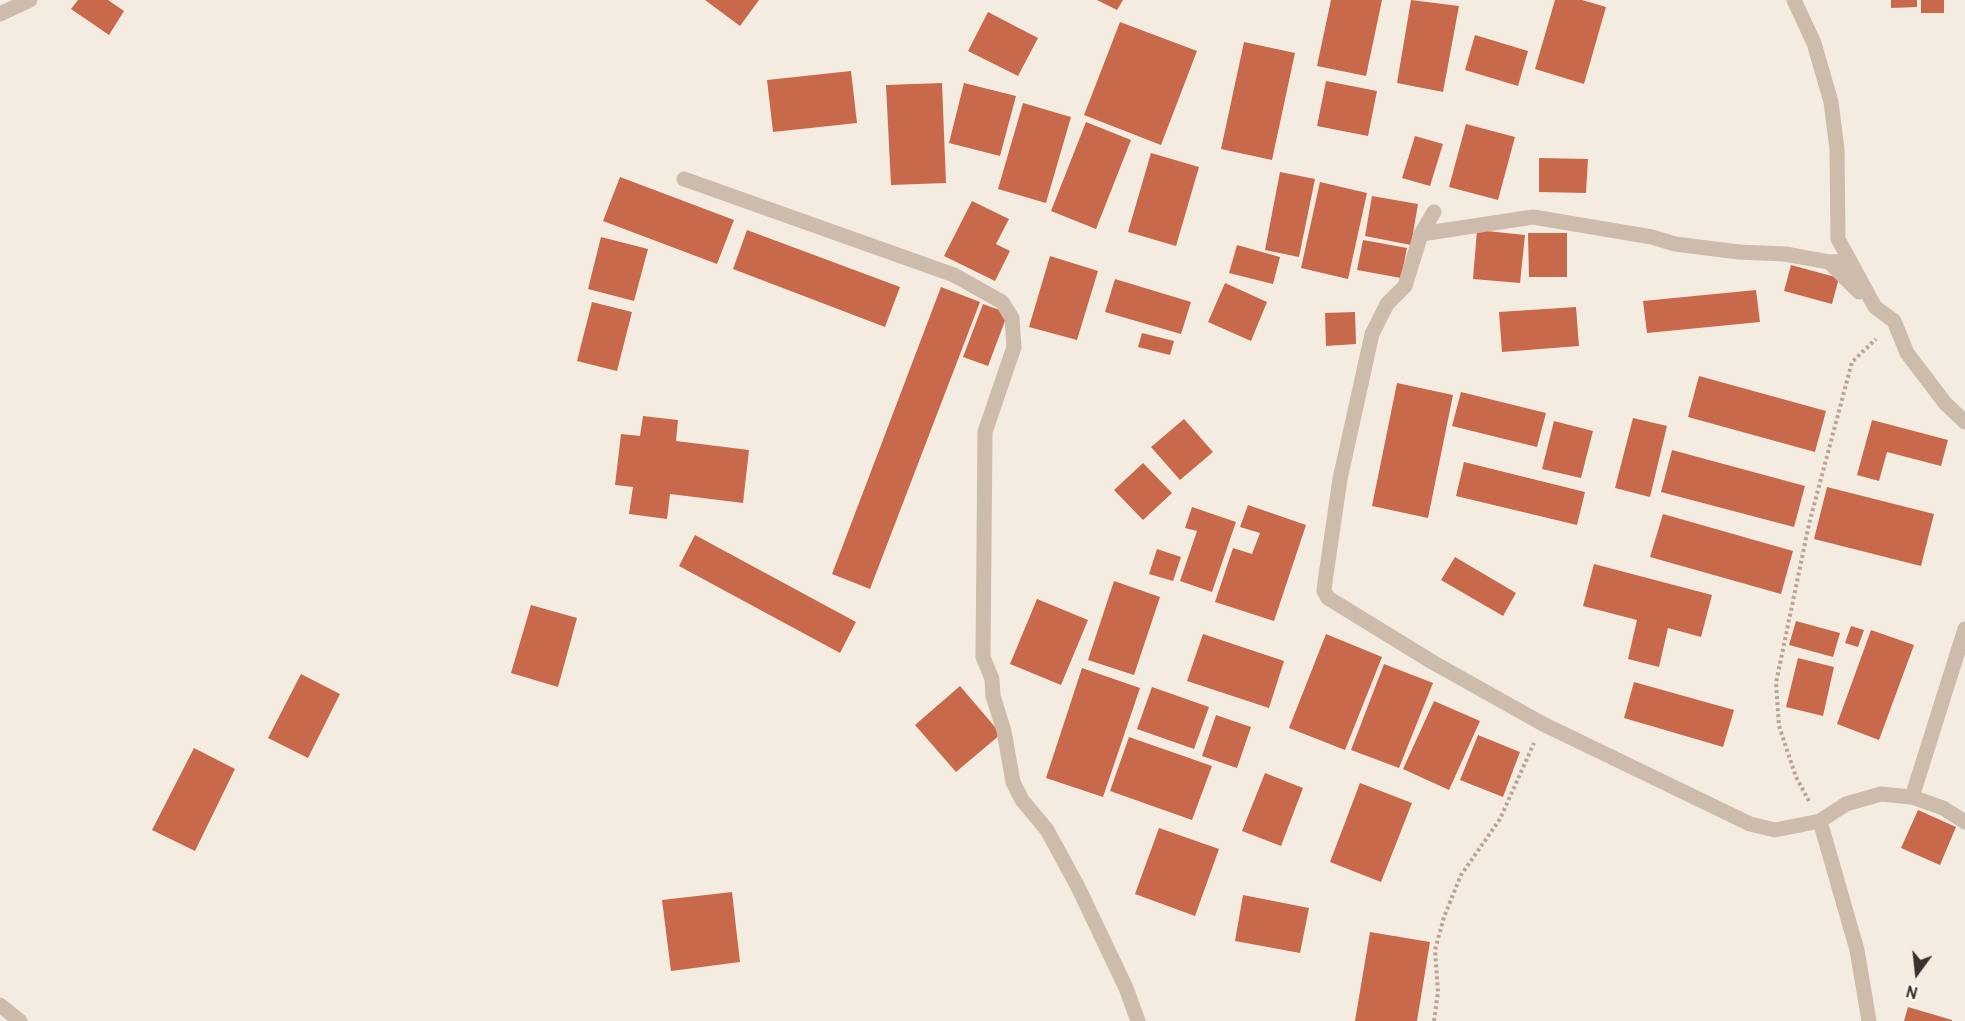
<!DOCTYPE html>
<html>
<head>
<meta charset="utf-8">
<style>
  body { margin:0 }
  #map { position:relative; width:1965px; height:1021px; overflow:hidden; background:#f4ebe1; font-family:Overpass,sans-serif }
  canvas { display:block }
  .north { position:absolute; left:1887px; top:943px; width:60px; height:60px; -webkit-text-stroke:4px #fbf5ee; paint-order:stroke; rotate:195deg; font-size:16px; font-weight:700; line-height:24px; text-align:center; color:#3b302b }
  .north::after { content:''; display:block; margin:auto; width:21px; height:27px; background:#3b302b; clip-path:polygon(50% 0,100% 100%,50% 72%,0 100%) }
</style>
</head>
<body>
<div id="map">
<canvas width="1965" height="1021"></canvas>
<div class="north">N</div>
</div>
<script>
const ctx = document.querySelector('canvas').getContext('2d');
ctx.lineJoin = 'round';
function paint(path, color) { ctx.fillStyle = color; ctx.fill(path, 'evenodd'); }
const poly = rows => new Path2D(rows.map(r => 'M' + r).join(''));
function trace(path, color, width, dash) { ctx.strokeStyle = color; ctx.lineWidth = width; ctx.lineCap = dash ? 'butt' : 'round'; ctx.setLineDash(dash || []); ctx.stroke(path); }
paint(poly([
  [78,0,108,0,124,11,109,35,71,9],
  [705,0,759,0,740,26],
  [1097,0,1123,0,1117,10],
  [1331,0,1382,0,1366,76,1317,66],
  [1411,0,1459,6,1443,92,1397,83],
  [1555,0,1582,0,1606,7,1584,84,1535,69],
  [1891,0,1917,0,1917,7,1891,8],
  [1921,0,1944,0,1944,13,1921,13],
  [988,12,1038,38,1018,76,968,51],
  [1120,22,1197,51,1161,145,1084,115],
  [1475,35,1528,51,1518,86,1465,70],
  [1244,42,1295,53,1272,160,1221,149],
  [851,71,857,123,773,132,767,80],
  [1326,81,1377,91,1368,136,1317,126],
  [942,83,946,183,891,185,886,85],
  [964,83,1016,96,1000,156,949,143],
  [1023,103,1071,117,1046,203,998,189],
  [1086,122,1131,140,1096,229,1051,211],
  [1466,124,1515,137,1498,200,1449,187],
  [1415,136,1443,144,1430,186,1402,178],
  [1151,153,1199,167,1176,246,1128,232],
  [1539,158,1588,159,1586,193,1539,192],
  [1280,172,1315,179,1299,257,1265,250],
  [620,177,734,220,717,264,603,221],
  [1320,182,1367,193,1348,279,1301,268],
  [1372,196,1418,204,1411,245,1365,236],
  [972,201,1009,219,996,244,1010,251,995,281,944,256],
  [747,230,900,287,885,327,733,269],
  [1477,230,1525,235,1520,283,1473,279],
  [1528,233,1567,233,1567,277,1529,277],
  [601,237,648,249,634,301,588,289],
  [1363,240,1407,248,1401,278,1357,270],
  [1237,245,1280,257,1273,284,1229,273],
  [1050,256,1098,271,1077,340,1029,327],
  [1791,265,1839,278,1832,304,1784,291],
  [1115,279,1191,302,1181,334,1105,312],
  [1225,283,1267,302,1251,341,1208,322],
  [941,287,980,302,870,589,832,574],
  [1756,290,1760,322,1647,333,1643,301],
  [592,302,632,312,617,371,577,361],
  [983,304,1008,313,988,366,963,357],
  [1576,307,1579,346,1502,352,1499,312],
  [1355,312,1356,344,1326,346,1325,313],
  [1142,333,1174,341,1170,355,1138,347],
  [1699,376,1826,411,1815,452,1688,417],
  [1397,383,1453,395,1428,518,1372,506],
  [1461,392,1546,413,1537,447,1452,426],
  [643,416,678,420,676,441,749,450,743,503,670,494,667,519,629,514,633,487,615,485,621,434,640,436],
  [1633,418,1667,426,1650,497,1615,488],
  [1184,419,1213,452,1180,480,1151,447],
  [1872,420,1948,440,1941,466,1887,452,1879,481,1857,475],
  [1554,421,1593,431,1581,478,1542,469],
  [1672,450,1805,486,1794,527,1661,492],
  [1464,462,1585,492,1577,525,1456,496],
  [1143,463,1172,493,1143,520,1114,490],
  [1827,487,1934,514,1921,566,1814,539],
  [1248,505,1306,525,1274,621,1215,602,1233,548,1252,554,1260,533,1240,527],
  [1192,507,1236,522,1212,592,1180,581,1197,531,1185,528],
  [1663,514,1793,551,1781,594,1650,557],
  [695,535,856,622,840,653,679,566],
  [1157,549,1181,557,1173,581,1149,574],
  [1455,557,1516,593,1503,616,1441,580],
  [1594,564,1712,595,1701,637,1668,628,1659,667,1628,659,1637,620,1583,606],
  [1114,581,1160,597,1134,675,1088,660],
  [1037,599,1088,620,1061,685,1010,664],
  [531,605,577,618,558,687,511,673],
  [1796,621,1840,633,1833,657,1789,645],
  [1851,626,1864,630,1858,647,1845,643],
  [1871,630,1914,645,1879,740,1837,724],
  [1203,634,1284,661,1269,708,1187,681],
  [1326,634,1382,657,1345,750,1289,728],
  [1798,658,1834,667,1823,716,1786,707],
  [1384,664,1433,683,1399,768,1351,750],
  [1082,668,1140,688,1103,797,1046,778],
  [301,674,340,694,308,758,268,738],
  [1634,682,1734,710,1723,747,1624,718],
  [960,686,1001,734,956,772,915,725],
  [1152,687,1209,707,1194,749,1137,729],
  [1434,701,1480,721,1449,790,1403,769],
  [1216,715,1251,727,1237,768,1202,756],
  [1478,735,1520,752,1503,797,1460,780],
  [1129,737,1212,766,1192,820,1110,791],
  [194,748,235,769,195,851,152,830],
  [1265,773,1303,788,1281,846,1242,831],
  [1360,783,1412,803,1381,882,1330,862],
  [1918,810,1956,827,1940,865,1901,848],
  [1159,828,1219,849,1195,916,1135,894],
  [732,892,740,962,671,971,662,900],
  [1243,895,1309,908,1300,953,1235,941],
  [1370,932,1430,942,1417,1021,1355,1021],
  [1908,1007,1952,1020,1952,1021,1904,1021]
]), '#c8694b');
trace(poly([
  [1809,801,1796,777,1779,726,1776,683,1809,524,1852,362,1876,339],
  [1434,1021,1438,992,1435,950,1444,917,1461,875,1500,819,1534,743]
]), '#b9a596', 4, [3, 3]);
trace(poly([
  [1794,0,1814,43,1831,102,1837,149,1838,239,1875,307,1894,321,1907,353,1945,403,1965,422],
  [0,14,30,0],
  [684,179,954,275,1002,302,1012,318,1014,347,985,432,983,657,992,679,993,696,1004,731,1013,782,1022,800,1047,830,1078,887,1126,988,1138,1021],
  [1434,212,1421,234,1405,286,1387,304,1372,334,1340,479,1325,582,1324,591,1328,598,1434,663,1543,724,1750,824,1775,830,1820,821,1846,804,1881,794,1912,797,1943,808,1965,822],
  [1421,234,1533,217,1652,237,1675,244,1739,252,1785,254,1829,262,1848,261],
  [1829,262,1859,292],
  [1912,797,1965,629],
  [1820,821,1857,950,1869,1021],
  [0,1005,20,1021]
]), '#cdbbac', 15);
</script>
</body>
</html>
